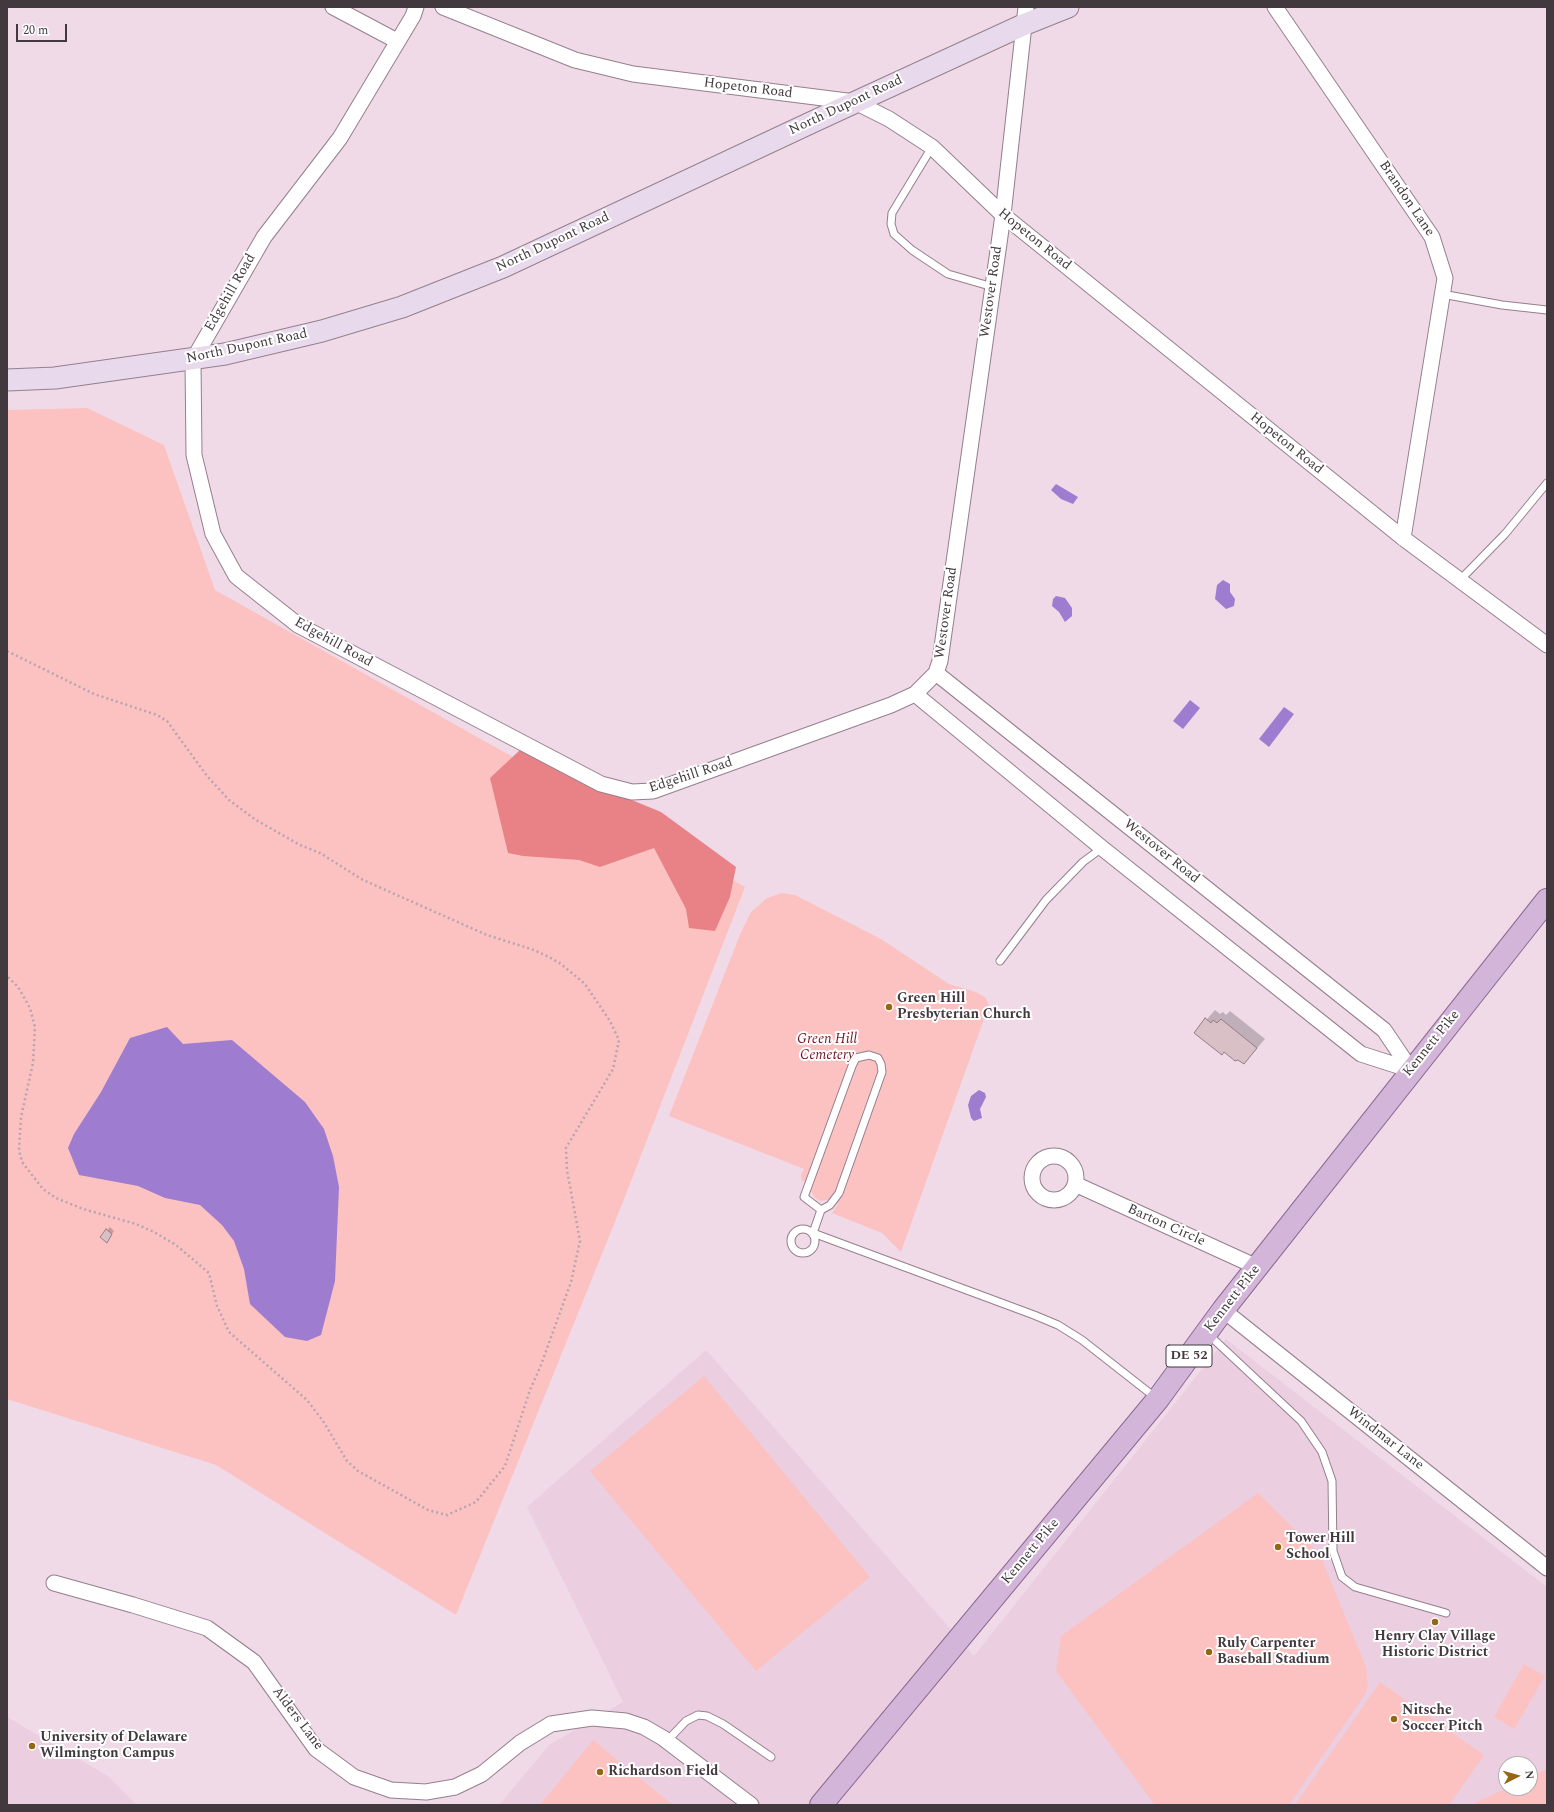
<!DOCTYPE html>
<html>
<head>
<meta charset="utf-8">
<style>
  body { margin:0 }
  #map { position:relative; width:1554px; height:1812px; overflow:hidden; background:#f1dae8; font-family:Spectral,serif }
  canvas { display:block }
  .frame { position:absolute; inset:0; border:8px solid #42393e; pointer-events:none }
  .north { position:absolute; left:1498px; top:1756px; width:40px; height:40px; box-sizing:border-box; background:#fff; border:1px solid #b3b0b2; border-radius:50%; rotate:84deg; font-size:11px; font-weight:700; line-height:16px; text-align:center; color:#42393e }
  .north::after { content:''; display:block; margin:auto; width:14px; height:18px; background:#956715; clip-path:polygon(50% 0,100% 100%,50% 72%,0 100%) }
  .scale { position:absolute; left:16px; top:24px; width:51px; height:18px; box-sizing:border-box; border:2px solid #42393e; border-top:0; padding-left:5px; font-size:12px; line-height:14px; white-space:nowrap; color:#42393e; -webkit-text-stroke:3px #fff; paint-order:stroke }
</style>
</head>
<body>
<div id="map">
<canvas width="1554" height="1812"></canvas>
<div class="frame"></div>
<div class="north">N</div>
<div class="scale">20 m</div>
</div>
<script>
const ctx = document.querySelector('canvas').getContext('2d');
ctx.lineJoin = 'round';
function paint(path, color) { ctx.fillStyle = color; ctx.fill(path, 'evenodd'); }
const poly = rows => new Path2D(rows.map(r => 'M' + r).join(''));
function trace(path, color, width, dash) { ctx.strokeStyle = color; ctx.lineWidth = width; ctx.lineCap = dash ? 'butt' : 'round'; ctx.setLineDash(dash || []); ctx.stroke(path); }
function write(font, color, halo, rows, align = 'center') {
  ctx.font = font + ' Spectral,serif'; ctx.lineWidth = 4; ctx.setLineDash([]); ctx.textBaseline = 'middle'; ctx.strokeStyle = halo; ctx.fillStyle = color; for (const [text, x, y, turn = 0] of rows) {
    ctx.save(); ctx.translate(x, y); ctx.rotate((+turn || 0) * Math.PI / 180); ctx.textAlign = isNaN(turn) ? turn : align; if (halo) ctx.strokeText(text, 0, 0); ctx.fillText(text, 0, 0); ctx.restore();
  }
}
paint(poly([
  [1226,1339,1547,1587,1547,1805,499,1805,549,1745,623,1702,527,1507,706,1350,974,1656],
  [1506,1764,1530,1764,1530,1788,1506,1788],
  [7,1717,108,1776,137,1805,7,1805]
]), '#eccee1');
paint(poly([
  [87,408,164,445,215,590,745,887,621,1207,456,1615,216,1465,7,1399,7,410],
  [782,893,795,895,881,939,949,984,976,992,986,998,989,1005,901,1252,882,1233,832,1213,838,1204,827,1200,820,1201,815,1198,811,1191,813,1184,802,1181,801,1175,804,1169,669,1116,741,932,751,912,767,898],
  [704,1376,870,1577,756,1671,590,1471],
  [1258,1493,1320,1555,1366,1667,1368,1684,1366,1693,1289,1805,1155,1805,1056,1671,1061,1636],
  [1524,1664,1545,1676,1514,1729,1494,1717],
  [1380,1682,1484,1755,1449,1805,1295,1805],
  [593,1740,673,1805,540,1805],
  [1547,1769,1547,1805,1471,1805,1507,1788,1530,1788,1530,1777]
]), '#fcc2c2');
paint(poly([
  [520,750,533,755,576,777,661,812,736,867,730,897,715,931,689,928,686,909,654,848,600,867,579,860,523,856,508,853,490,778]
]), '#e98286');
paint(poly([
  [1056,484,1078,497,1073,504,1061,499,1051,490],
  [1223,580,1230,584,1230,592,1235,599,1234,606,1226,609,1215,599,1217,585],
  [1056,596,1065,598,1072,608,1072,616,1065,622,1059,612,1052,606,1053,599],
  [1190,700,1200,708,1183,729,1173,721],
  [1284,707,1294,714,1269,747,1259,739],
  [167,1027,183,1044,232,1040,305,1102,324,1129,333,1156,339,1187,335,1281,321,1335,307,1341,285,1337,250,1304,244,1269,234,1241,222,1225,200,1205,165,1198,138,1186,79,1175,68,1148,74,1134,101,1092,130,1038],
  [979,1090,985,1093,986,1097,980,1109,982,1118,974,1121,971,1118,968,1105,971,1096]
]), '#9e7cd0');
paint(poly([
  [1215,1010,1220,1014,1223,1012,1226,1015,1230,1011,1265,1039,1244,1063,1195,1033],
  [110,1227,114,1231,107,1241,101,1237]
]), '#0003');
const building = poly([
  [1205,1018,1211,1023,1213,1020,1217,1023,1221,1019,1257,1048,1244,1064,1238,1060,1235,1061,1224,1052,1222,1055,1194,1033,1205,1018],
  [106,1229,112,1234,107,1243,100,1237,106,1229]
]);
paint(building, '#d9bfc6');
trace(building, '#957d84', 1);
const service = poly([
  [932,147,892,213,891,224,894,234,912,250,948,274,993,287],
  [1442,294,1502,305,1547,310],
  [1460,580,1505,534,1547,483],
  [1000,961,1046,900,1083,862,1102,848],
  [821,1210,830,1205,839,1193,882,1072,881,1064,878,1058,869,1055,856,1058,852,1066,804,1197,821,1210,813,1233,1034,1315,1058,1325,1082,1340,1156,1398],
  '791 1241a12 12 0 1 1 24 0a12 12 0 1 1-24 0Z',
  [1209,1335,1301,1421,1322,1452,1332,1481,1333,1551,1342,1577,1355,1587,1446,1613],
  [667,1741,686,1721,698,1715,707,1716,723,1724,771,1757]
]);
const minor = poly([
  [333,7,397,41],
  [416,7,413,16,340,138,264,237,193,360,194,455,213,534,236,576,298,625,601,784,632,792,653,791,891,705,915,694,936,673,940,661,1003,215,1026,7],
  [443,7,575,60,633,74,855,102,889,119,932,147,1003,215,1403,538,1547,645],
  [1275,7,1432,237,1445,278,1403,538],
  [936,673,1384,1030,1411,1070],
  [915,694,1102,848,1361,1054,1411,1070],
  '1032 1178a22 22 0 1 1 44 0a22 22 0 1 1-44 0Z',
  [1075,1184,1257,1267],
  [1223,1310,1547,1568],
  [54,1583,133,1605,207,1628,254,1662,316,1749,354,1777,391,1790,426,1792,455,1787,482,1774,520,1743,551,1724,592,1718,626,1721,644,1727,663,1738,751,1805]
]);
const secondary = poly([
  [7,380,55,378,225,354,322,331,402,307,503,267,821,118,1023,25,1068,7]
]);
const primary = poly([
  [821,1805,1158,1399,1223,1310,1547,900]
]);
trace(service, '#947f8d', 9);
trace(minor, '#947f8d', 17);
trace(secondary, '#947f8d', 23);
trace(primary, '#8c6991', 24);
trace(poly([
  [7,651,94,694,157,715,167,721,207,776,229,800,256,820,300,845,320,853,363,880,487,935,534,950,549,957,561,964,585,984,610,1021,619,1040,613,1069,566,1148,567,1170,580,1241,571,1282,541,1365,530,1390,505,1466,476,1502,447,1515,439,1513,428,1510,358,1471,347,1461,323,1421,307,1400,229,1332,217,1306,209,1273,176,1245,154,1232,136,1224,83,1209,56,1198,43,1189,22,1162,19,1150,21,1117,33,1063,35,1027,30,1008,18,987,7,976]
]), '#b7a4af', 2.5, [2, 3]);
trace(service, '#fff', 7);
trace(minor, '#fff', 15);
trace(secondary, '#e8daec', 21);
trace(primary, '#d2b5d8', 22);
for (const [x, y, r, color] of [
  [889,1007,4,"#956715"],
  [1278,1547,4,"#956715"],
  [1435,1622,4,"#956715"],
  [1209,1652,4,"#956715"],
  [1394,1719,4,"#956715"],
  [32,1746,4,"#956715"],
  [600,1772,4,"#956715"]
]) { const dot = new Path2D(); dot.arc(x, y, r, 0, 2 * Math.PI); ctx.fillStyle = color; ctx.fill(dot); trace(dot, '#fff', 1.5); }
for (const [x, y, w] of [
  [1189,1356,46]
]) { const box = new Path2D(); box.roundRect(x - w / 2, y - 11, w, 22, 3); ctx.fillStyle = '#fff'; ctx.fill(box); trace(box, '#42393e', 1); }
write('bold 13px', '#42393e', null, [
  ["DE 52",1189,1356]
]);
write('14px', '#42393e', '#fff', [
  ["Hopeton Road",748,89,7],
  ["North Dupont Road",846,106,-25],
  ["Brandon Lane",1406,199,56],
  ["Hopeton Road",1034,240,39],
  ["North Dupont Road",553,243,-25],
  ["Westover Road",992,292,-82],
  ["Edgehill Road",231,293,-60],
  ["North Dupont Road",247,347,-12],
  ["Hopeton Road",1286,444,39],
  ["Westover Road",947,613,-82],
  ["Edgehill Road",333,643,29],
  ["Edgehill Road",691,776,-18],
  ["Westover Road",1161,852,39],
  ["Kennett Pike",1432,1044,-51],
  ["Barton Circle",1166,1226,24],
  ["Kennett Pike",1233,1299,-52],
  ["Windmar Lane",1385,1439,38],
  ["Kennett Pike",1031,1552,-50],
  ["Alders Lane",297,1719,53]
]);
write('bold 14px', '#42393e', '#fff', [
  ["Green Hill",897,999],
  ["Presbyterian Church",897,1015],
  ["Tower Hill",1286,1539],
  ["School",1286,1555],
  ["Henry Clay Village",1435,1637,"center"],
  ["Historic District",1435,1653,"center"],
  ["Ruly Carpenter",1217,1644],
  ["Baseball Stadium",1217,1660],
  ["Nitsche",1402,1711],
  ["Soccer Pitch",1402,1727],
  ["University of Delaware",40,1738],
  ["Wilmington Campus",40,1754],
  ["Richardson Field",608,1772]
], 'left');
write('italic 14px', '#711423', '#fff', [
  ["Green Hill",827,1040],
  ["Cemetery",827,1056]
]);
</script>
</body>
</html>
